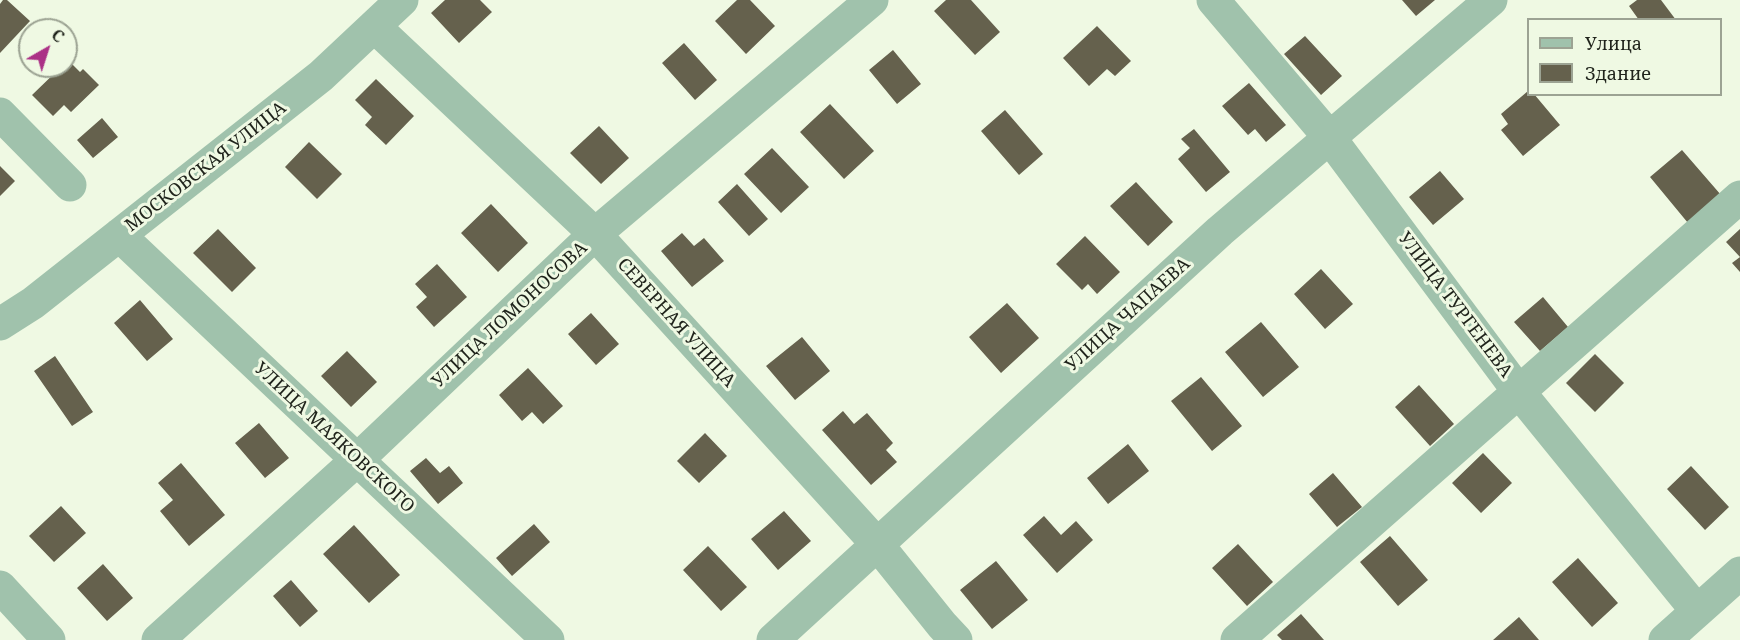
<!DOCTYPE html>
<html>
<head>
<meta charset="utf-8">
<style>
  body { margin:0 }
  #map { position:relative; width:1740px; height:640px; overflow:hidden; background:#eff9e3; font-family:"Noto Serif",serif }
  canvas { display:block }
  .legend { position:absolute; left:1527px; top:18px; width:195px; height:78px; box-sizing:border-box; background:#eff9e3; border:2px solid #9ca393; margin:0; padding:8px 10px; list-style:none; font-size:18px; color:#1f231b }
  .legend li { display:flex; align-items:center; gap:12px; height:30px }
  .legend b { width:30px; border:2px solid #9ca393 }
  .north { position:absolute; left:18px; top:18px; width:60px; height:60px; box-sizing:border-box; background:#eff9e3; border:2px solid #9ca393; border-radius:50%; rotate:39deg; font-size:16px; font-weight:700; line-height:24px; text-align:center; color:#1f231b }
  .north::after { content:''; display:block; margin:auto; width:21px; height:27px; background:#ab3186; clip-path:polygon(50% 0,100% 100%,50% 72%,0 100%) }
</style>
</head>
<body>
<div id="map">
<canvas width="1740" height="640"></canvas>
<ul class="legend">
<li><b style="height:8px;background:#a0c2ac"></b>Улица</li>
<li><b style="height:16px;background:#65614d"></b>Здание</li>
</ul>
<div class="north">С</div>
</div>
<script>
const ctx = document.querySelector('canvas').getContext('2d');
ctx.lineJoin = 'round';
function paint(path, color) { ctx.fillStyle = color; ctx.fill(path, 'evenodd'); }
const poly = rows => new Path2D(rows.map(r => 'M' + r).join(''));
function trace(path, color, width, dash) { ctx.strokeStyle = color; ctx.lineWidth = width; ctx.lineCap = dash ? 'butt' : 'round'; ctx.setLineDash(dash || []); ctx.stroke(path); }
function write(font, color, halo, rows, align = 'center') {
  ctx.font = font + ' "Noto Serif",serif'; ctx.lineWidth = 6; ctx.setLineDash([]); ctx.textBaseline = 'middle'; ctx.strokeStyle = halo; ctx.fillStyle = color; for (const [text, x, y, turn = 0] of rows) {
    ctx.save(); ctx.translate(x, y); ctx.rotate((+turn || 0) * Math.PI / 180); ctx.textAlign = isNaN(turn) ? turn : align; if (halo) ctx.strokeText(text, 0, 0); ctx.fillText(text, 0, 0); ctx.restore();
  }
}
paint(poly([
  [3,0,7,0,30,21,0,53,0,4],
  [445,0,480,0,492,12,459,43,431,13],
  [737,0,750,0,775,26,746,54,715,21],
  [946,0,971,0,1000,32,975,55,934,11],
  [1402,0,1435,0,1416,16],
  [1637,0,1661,0,1676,20,1639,20,1629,6],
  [1097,26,1131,61,1115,76,1107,69,1089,86,1063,58],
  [1305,36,1342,76,1321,95,1284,54],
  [684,43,717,80,695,100,662,63],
  [893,50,921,84,897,104,869,70],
  [68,60,80,72,83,69,99,85,71,112,64,105,53,116,32,95,62,66,66,66,66,62],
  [376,79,414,116,386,145,365,125,372,117,355,100],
  [1249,83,1286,125,1266,142,1255,129,1248,135,1222,106],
  [1528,91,1528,94,1534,94,1560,125,1523,156,1501,130,1508,124,1501,114],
  [830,104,874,151,844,179,800,132],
  [1005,110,1043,154,1019,175,981,131],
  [102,118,118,137,93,158,77,140],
  [599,126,629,158,601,184,570,153],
  [1194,129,1230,172,1206,192,1178,159,1190,148,1181,139],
  [309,142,342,174,317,199,285,167],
  [772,148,809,187,781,213,744,174],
  [1682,150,1721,195,1688,223,1650,177],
  [0,166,15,181,0,196],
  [1440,171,1464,199,1433,225,1409,197],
  [1136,182,1173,222,1148,246,1110,206],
  [737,184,768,219,749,236,718,202],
  [491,204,528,243,498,272,461,233],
  [218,229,256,268,232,292,193,253],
  [1740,229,1740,272,1732,263,1740,257,1726,242],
  [682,233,694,246,704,238,724,261,692,287,661,251],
  [1085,236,1120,272,1097,294,1088,284,1082,290,1056,264],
  [437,264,467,297,434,327,416,307,427,297,415,284],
  [1321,269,1353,304,1325,329,1294,294],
  [1543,297,1568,327,1540,351,1514,322],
  [140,300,173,339,147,361,114,323],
  [1007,303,1039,338,1001,373,969,337],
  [591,313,619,344,596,365,568,334],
  [1261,322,1299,367,1263,397,1225,352],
  [802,337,830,371,795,400,766,366],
  [347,351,377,382,351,407,321,376],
  [1595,354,1624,383,1595,412,1566,383],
  [55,356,93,412,72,426,34,371],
  [528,368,563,406,543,424,532,412,522,421,499,395],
  [1201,377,1242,426,1212,451,1171,401],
  [1419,385,1454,424,1430,446,1395,407],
  [843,411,854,424,867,413,893,443,886,450,897,462,871,485,822,430],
  [259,423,289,458,265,478,235,443],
  [705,433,727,456,699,483,677,461],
  [1128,444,1149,471,1108,504,1087,478],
  [1483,453,1512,483,1481,513,1452,483],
  [426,458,440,473,449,466,463,483,438,504,410,471],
  [181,463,225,515,189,546,160,511,173,500,158,483],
  [1691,466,1729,507,1705,530,1667,489],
  [1333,473,1362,507,1337,527,1309,494],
  [61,506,86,533,54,562,29,536],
  [784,511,811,541,778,570,751,539],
  [1044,516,1061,535,1076,521,1093,540,1057,573,1023,535],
  [534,524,550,542,512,576,496,558],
  [354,525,400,575,369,603,323,554],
  [1390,536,1428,580,1398,606,1360,562],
  [1238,544,1273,582,1247,606,1212,568],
  [708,546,747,587,721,611,683,570],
  [1578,558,1618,603,1592,627,1552,582],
  [996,561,1028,600,992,629,960,590],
  [103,564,133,598,107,621,77,588],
  [291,580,318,611,300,627,273,596],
  [1301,614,1324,640,1282,640,1277,635],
  [1519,617,1539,640,1493,640]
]), '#65614d');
trace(poly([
  [1213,0,1330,138,1519,392,1697,611],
  [375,27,595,234,877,544,942,625,956,640],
  [0,114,70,185],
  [119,235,548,640],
  [0,324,33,303,321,76,402,0],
  [0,587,49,640],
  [158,640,357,460,595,234,872,0],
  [773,640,1220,231,1491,0],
  [1237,640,1740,197],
  [1665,640,1740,573]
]), '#a0c2ac', 33);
write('18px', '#1f231b', '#eff9e3', [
  ["МОСКОВСКАЯ УЛИЦА",206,167,-38],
  ["УЛИЦА ТУРГЕНЕВА",1455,305,53],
  ["УЛИЦА ЛОМОНОСОВА",510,315,-43],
  ["УЛИЦА ЧАПАЕВА",1128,315,-42],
  ["СЕВЕРНАЯ УЛИЦА",676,323,48],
  ["УЛИЦА МАЯКОВСКОГО",334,438,43]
]);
</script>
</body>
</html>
